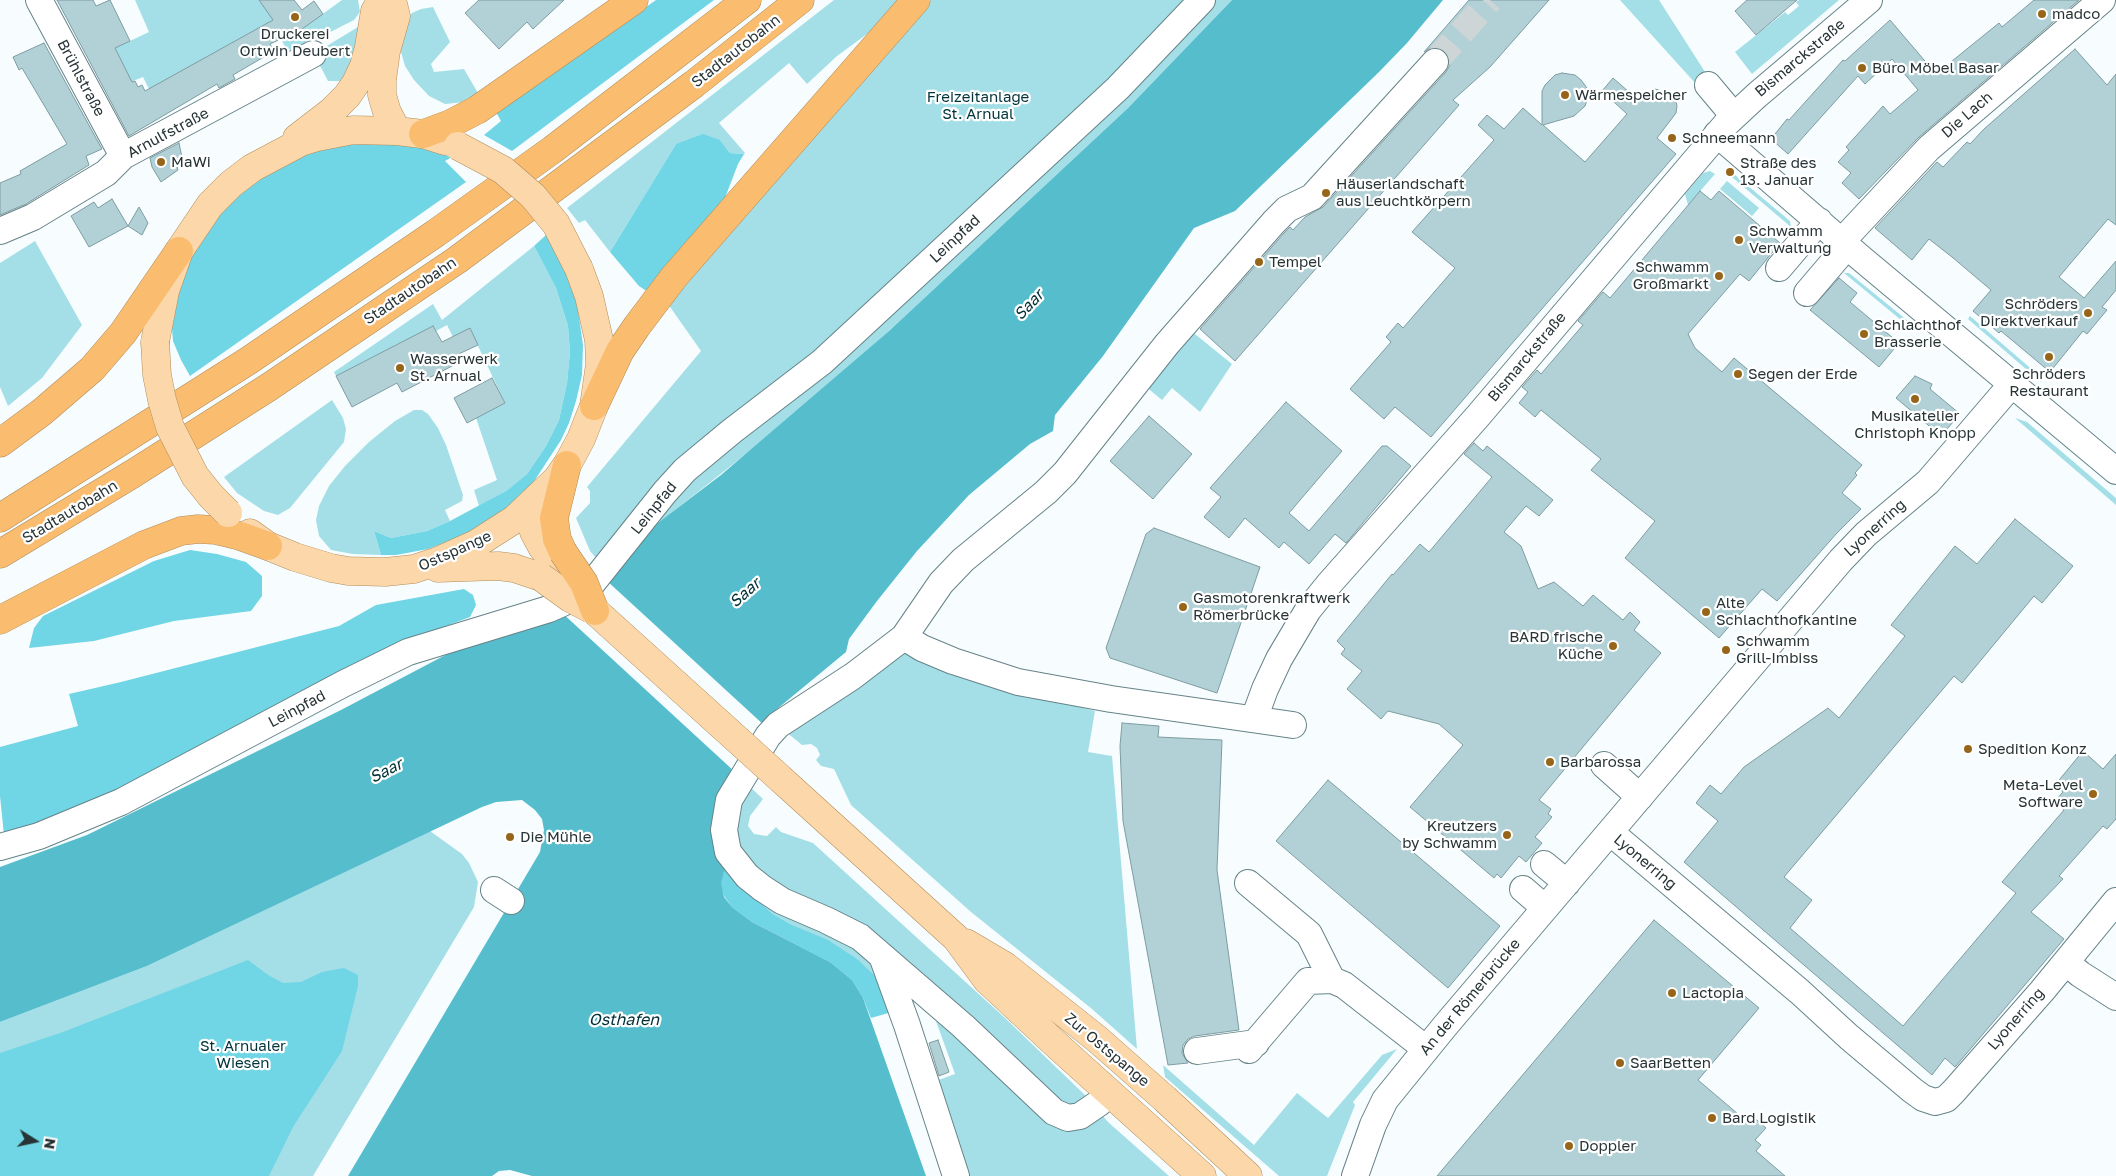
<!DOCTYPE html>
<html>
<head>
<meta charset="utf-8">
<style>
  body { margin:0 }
  #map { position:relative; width:2116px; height:1176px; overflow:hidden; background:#f7fdfe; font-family:"Golos Text",sans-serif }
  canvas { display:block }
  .north { position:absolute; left:10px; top:1116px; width:50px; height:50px; -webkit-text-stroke:4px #fff; paint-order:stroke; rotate:100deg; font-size:14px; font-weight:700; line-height:20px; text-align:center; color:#273335 }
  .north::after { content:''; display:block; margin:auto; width:18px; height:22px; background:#273335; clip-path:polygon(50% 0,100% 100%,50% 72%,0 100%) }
</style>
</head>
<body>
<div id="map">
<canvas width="2116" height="1176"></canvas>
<div class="north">N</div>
</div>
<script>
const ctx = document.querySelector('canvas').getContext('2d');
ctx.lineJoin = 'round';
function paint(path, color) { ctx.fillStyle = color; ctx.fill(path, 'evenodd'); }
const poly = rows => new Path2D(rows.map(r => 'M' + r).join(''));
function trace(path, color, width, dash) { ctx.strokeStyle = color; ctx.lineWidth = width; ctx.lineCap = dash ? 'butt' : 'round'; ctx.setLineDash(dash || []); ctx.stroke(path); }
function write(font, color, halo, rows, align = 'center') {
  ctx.font = font + ' "Golos Text",sans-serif'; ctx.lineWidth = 4.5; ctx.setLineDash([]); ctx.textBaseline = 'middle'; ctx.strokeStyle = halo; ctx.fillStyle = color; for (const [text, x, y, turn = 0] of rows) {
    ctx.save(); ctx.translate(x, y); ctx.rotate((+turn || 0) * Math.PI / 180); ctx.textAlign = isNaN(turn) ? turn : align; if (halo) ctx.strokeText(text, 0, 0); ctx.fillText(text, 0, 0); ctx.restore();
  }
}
paint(poly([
  [135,0,259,0,273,20,155,86,159,109,143,77,123,85,115,48,149,32],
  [342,0,358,0,360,12,354,20,297,49,290,50,285,47,281,39,302,29],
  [834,0,901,0,878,26,837,56,807,84,789,63,719,123,745,153,744,154,730,153,720,140,676,144,610,252,585,220,579,223,567,208],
  [931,0,1232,0,1128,108,889,331,761,442,665,518,647,530,612,577,590,551,576,518,590,503,590,491,587,487,701,351,668,304],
  [1620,0,1659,0,1707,75,1696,84],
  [1799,0,1839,0,1752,74,1735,52,1785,12,1788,15,1799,6,1796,2],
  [433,7,450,42,431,64,434,72,464,69,478,93,465,102,445,104,429,96,414,80,405,66,401,52,400,38,406,19,412,13,421,9],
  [365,20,347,81,328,81,316,58,320,50,358,27],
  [1729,170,1790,221,1791,227,1726,172],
  [1710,171,1715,174,1688,205,1685,194,1703,173],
  [1727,181,1759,208,1752,216,1720,189],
  [35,241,82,325,42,378,8,406,0,387,0,263],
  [534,246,556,288,568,326,570,352,567,383,559,420,546,446,527,474,506,491,479,506,474,490,497,480,476,418,505,403,470,329,453,337,447,325,436,331,433,326,336,376,334,372,433,304,442,320],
  [1844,273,1849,273,1913,325,1912,329],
  [1970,316,2043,379,2041,382,1968,319],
  [1190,330,1232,364,1200,412,1172,388,1162,400,1145,386],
  [332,400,343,418,346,429,344,442,290,508,278,515,264,511,237,493,224,477],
  [414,410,422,410,428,414,438,428,446,445,463,495,462,501,445,510,450,521,427,531,391,538,374,531,381,555,353,554,331,550,319,536,316,520,319,506,329,486,345,466,369,442,395,421],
  [2015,418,2027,422,2116,498,2116,505],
  [903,652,1016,690,1095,711,1088,752,1112,756,1137,1049,1092,1009,971,912,851,805,834,769,821,766,816,760,820,755,817,748,811,744,802,745,785,731],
  [747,784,763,799,750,816,748,826,754,834,767,836,776,827,781,832,813,843,1004,1017,1088,1098,1108,1122,1169,1176,962,1176,933,1082,955,1074,936,1021,956,1012,765,882,731,840],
  [430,831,462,854,469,863,478,882,474,907,313,1176,0,1176,0,1022,147,966],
  [750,894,874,957,892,1012,792,925,773,914],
  [1397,1049,1353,1102,1355,1105,1327,1176,1279,1176,1165,1077,1163,1065,1254,1145,1297,1093,1328,1118,1382,1055]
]), '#a4dfe8');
paint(poly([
  [656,0,714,0,512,151,484,135,501,121,496,112],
  [703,134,720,140,730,153,744,154,738,164,723,203,648,292,639,286,610,252,676,144],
  [361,144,392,144,420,148,452,157,445,161,466,182,190,376,181,360,173,341,171,316,179,287,189,260,224,207,270,170,299,157,328,147],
  [546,235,568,275,576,296,583,345,582,375,576,401,569,423,561,440,533,483,515,502,472,532,428,549,396,555,381,555,374,531,391,538,427,531,450,521,506,491,527,474,546,446,559,420,567,383,570,352,568,326,556,288,534,246],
  [190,550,217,554,246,562,262,576,262,596,251,611,174,621,94,641,29,648,34,628,43,616,154,561],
  [464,589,473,595,476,605,470,617,441,628,231,731,118,792,4,835,0,796,0,747,78,726,69,694,121,682,339,626,376,605],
  [725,868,750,894,773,914,792,925,828,940,857,959,876,977,892,1012,871,1018,863,998,852,980,830,962,752,922,732,907,724,896,720,883],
  [248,960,268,975,283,983,301,982,322,972,344,968,358,975,358,986,342,1051,293,1127,269,1176,0,1176,0,1053,63,1032]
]), '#70d5e4');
paint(poly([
  [1232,0,1443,0,1407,43,1379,72,1235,211,1194,228,1103,356,1055,415,1053,431,1030,444,969,495,917,551,877,601,849,639,846,652,771,714,745,747,725,868,721,883,724,897,732,907,752,922,830,962,852,980,863,998,926,1176,532,1176,510,1170,499,1171,492,1176,348,1176,540,852,544,830,542,819,535,810,522,800,496,802,482,807,147,966,0,1022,0,867,87,835,341,710,453,651,521,627,721,475,889,331,1128,108]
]), '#56bdcc');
paint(poly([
  [606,580,765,726,735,772,560,611]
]), '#f7fdfe');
const building = poly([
  [57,0,93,0,96,6,110,0,130,41,115,48,132,82,135,81,138,87,142,85,145,91,273,20,259,0,294,0,302,10,314,1,323,14,302,29,270,44,274,51,233,75,235,79,219,88,217,84,129,136,57,0],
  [479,0,564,0,533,29,527,22,499,49,465,13,479,0],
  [1469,0,1549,0,1490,67,1453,100,1459,105,1235,361,1200,329,1285,232,1290,227,1293,230,1305,217,1323,207,1446,72,1450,65,1449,57,1445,51,1438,47,1430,48,1424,52,1469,0],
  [1747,0,1797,0,1756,35,1735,11,1747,0],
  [2034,0,2079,0,1919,137,1859,199,1842,183,1851,173,1838,162,1849,150,1846,147,1883,106,1890,114,1918,90,1892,59,1865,84,1858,76,1788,154,1771,139,1787,119,1789,120,1843,60,1845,61,1890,20,1936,74,1999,23,2002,27,2034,0],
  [44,43,102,149,86,156,89,165,26,204,0,215,0,183,21,174,20,171,67,144,22,68,19,70,13,57,44,43],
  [2075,49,2107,85,2116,74,2116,225,2108,219,2059,277,2084,298,2116,261,2116,290,2102,307,2107,310,2087,334,2083,331,2050,372,2001,331,1999,333,1973,311,1991,290,1952,257,1929,239,1912,260,1875,228,1937,162,1943,167,1967,142,1970,144,1984,129,2075,49],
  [1562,73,1575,75,1581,80,1590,92,1585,106,1574,116,1543,125,1585,162,1627,114,1602,91,1613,78,1637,99,1655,89,1669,93,1675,98,1677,106,1676,113,1657,138,1676,154,1431,437,1395,407,1384,419,1350,389,1391,342,1386,337,1398,323,1403,328,1455,268,1412,232,1494,140,1478,125,1487,115,1504,129,1523,108,1542,125,1542,91,1545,85,1555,75,1562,73],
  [179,143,183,162,176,163,178,170,161,182,152,167,150,158,179,143],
  [1700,191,1711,200,1719,191,1780,243,1749,281,1740,274,1688,334,1695,348,1722,372,1734,358,1862,465,1855,473,1857,475,1842,493,1861,509,1837,533,1777,601,1762,589,1719,638,1625,558,1655,521,1591,470,1601,459,1541,410,1535,417,1519,403,1528,392,1522,387,1537,370,1541,374,1583,325,1578,321,1603,292,1610,298,1700,191],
  [112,199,128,226,139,207,148,223,142,235,128,226,89,247,71,216,94,202,98,208,112,199],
  [1839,278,1857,293,1850,302,1899,343,1879,367,1810,310,1839,278],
  [433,326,442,342,470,328,478,345,450,358,454,365,402,392,397,383,352,407,336,376,433,326],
  [1915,376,1932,384,1930,389,1960,414,1941,436,1896,398,1915,376],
  [492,378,505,403,467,423,454,398,492,378],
  [1286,402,1342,451,1289,513,1309,531,1382,446,1387,446,1411,466,1346,543,1335,534,1309,564,1284,542,1279,548,1245,518,1229,538,1204,517,1221,497,1210,488,1286,402],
  [1149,416,1192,454,1153,499,1110,461,1149,416],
  [1474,443,1483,451,1487,446,1553,500,1539,516,1526,506,1504,532,1521,546,1538,589,1554,582,1583,606,1593,595,1623,620,1630,612,1640,622,1634,630,1661,653,1539,800,1551,809,1548,814,1552,817,1535,837,1542,843,1526,862,1519,856,1501,878,1497,874,1494,878,1410,807,1463,745,1439,724,1388,711,1381,719,1347,689,1362,671,1341,654,1345,649,1337,641,1392,574,1393,575,1420,544,1429,552,1492,477,1464,454,1474,443],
  [2015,519,2073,566,2042,603,2034,596,1962,683,1954,676,1784,877,1812,900,1790,928,1903,1026,2016,893,2002,882,2064,810,2054,802,2063,792,2055,785,2083,751,2103,769,2116,754,2116,819,2107,829,2103,826,2059,876,2063,879,2031,912,2064,939,1955,1067,1945,1058,1932,1075,1684,862,1718,821,1696,803,1710,785,1721,794,1744,767,1828,708,1839,718,1905,636,1891,625,1955,546,1977,564,2015,519],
  [1154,528,1260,567,1217,693,1110,658,1106,648,1146,534,1154,528],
  [1122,723,1159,726,1158,737,1222,740,1217,870,1239,1030,1195,1036,1188,1039,1183,1045,1182,1053,1188,1063,1168,1065,1123,821,1120,746,1122,723],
  [1328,780,1500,926,1448,988,1276,841,1328,780],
  [1654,920,1759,1008,1698,1080,1745,1120,1750,1114,1766,1128,1755,1140,1761,1145,1756,1151,1785,1176,1437,1176,1654,920],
  [938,1040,949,1072,939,1076,929,1043,938,1040]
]);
paint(building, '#b1d1d6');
trace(building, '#7d9ca1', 1);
trace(poly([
  [1435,62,1490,0]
]), '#cdd5d6', 26, [26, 13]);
const minor = poly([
  [39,0,123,156],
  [1708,85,1734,116],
  [1717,134,1862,259,2116,471],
  [0,231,33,217,106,173,123,156,313,54],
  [1842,241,1929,148,2102,0],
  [1779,268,1819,221],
  [1807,293,1847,246],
  [904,637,922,648,953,661,1018,682,1111,699,1293,725],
  [1254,719,1265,689,1279,659,1308,610,1329,584,1478,416,1727,123,1756,96,1869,0],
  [1604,765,1640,797],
  [1610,832,1800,992,1849,1037,1912,1090,1923,1098,1935,1102,1946,1099,1954,1091,2042,991,2116,901],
  [0,847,39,836,121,802,343,684,408,652,549,609,567,601,590,586,665,492,685,470,732,431,822,362,1118,88,1202,0],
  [1544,864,1567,883],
  [1248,883,1309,934,1332,980],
  [1523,889,1545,908],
  [494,890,511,901],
  [882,956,907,1025,956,1176],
  [2066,962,2080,974,2116,997],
  [1249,1050,1308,981,1332,980,1344,985,1426,1049],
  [1197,1051,1256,1043],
  [1109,1093,1099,1103,1080,1116,1068,1118,1054,1112,963,1026,860,937,826,920,782,901,762,888,747,876,728,852,724,830,729,800,768,736,778,725,853,676,904,637,941,583,963,560,1046,492,1065,473,1167,344,1274,222,1287,209,1312,197,1435,62],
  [1355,1176,1373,1125,1385,1100,1445,1026,1841,560,1866,534,1928,482,2012,384]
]);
const major = poly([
  [392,0,396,16,386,51,382,80,382,95,387,112,397,131],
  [297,138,332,111,347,96,356,83,364,66,369,47,375,11,382,0],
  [155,342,165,291,179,251,210,205,231,184,252,168,301,142,317,137,353,130,397,131,423,134,445,141],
  [531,504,531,520,534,532,542,547,554,562],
  [250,533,268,546,295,557,331,568,348,571,385,572,414,569,438,561,476,544,515,519,557,479,567,465,581,439,594,406,600,364,599,340,589,296,579,269],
  [438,568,498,566,514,568,541,577],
  [783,781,956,938,987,980,1061,1049,1202,1176],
  [966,943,1005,966,1097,1039,1165,1099,1248,1176]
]);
const highway = poly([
  [423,134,450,124,477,110,634,0],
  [594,406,620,351,637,326,674,277,916,0],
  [0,443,42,412,92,369,123,333,179,251],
  [0,518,248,361,436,233,552,150,747,0],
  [563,552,557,539,554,518,567,465],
  [0,554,134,473,269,387,457,260,694,84,800,0],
  [0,620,144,545,181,531,198,529,215,530,240,536,268,546]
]);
trace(minor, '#668388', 28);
trace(major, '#b08d5b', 29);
trace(highway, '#b08d5b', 29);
trace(minor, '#fff', 26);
trace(major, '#fcd7a9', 28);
trace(highway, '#fabd70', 28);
const majorBridge = poly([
  [458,146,503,170,533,196,556,224,579,269],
  [155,342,157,375,162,400,170,427,195,476,211,496,228,513],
  [541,577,570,598,591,609],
  [579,592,595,611,783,781]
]);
const highwayBridge = poly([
  [563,552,584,583,595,611]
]);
trace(majorBridge, '#b08d5b', 29, []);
trace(highwayBridge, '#b08d5b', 29, []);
trace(majorBridge, '#fcd7a9', 28);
trace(highwayBridge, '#fabd70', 28);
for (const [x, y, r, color] of [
  [2042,14,5,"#976519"],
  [295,17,5,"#976519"],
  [1862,68,5,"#976519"],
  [1565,95,5,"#976519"],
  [1672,138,5,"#976519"],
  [161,162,5,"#976519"],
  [1730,172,5,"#976519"],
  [1326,193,5,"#976519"],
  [1739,240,5,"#976519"],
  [1259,262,5,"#976519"],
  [1719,276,5,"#976519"],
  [2088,313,5,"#976519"],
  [1864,334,5,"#976519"],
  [2049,357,5,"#976519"],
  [400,368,5,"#976519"],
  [1738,374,5,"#976519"],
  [1915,399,5,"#976519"],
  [1183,607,5,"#976519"],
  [1706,612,5,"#976519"],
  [1613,646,5,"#976519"],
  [1726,650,5,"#976519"],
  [1968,749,5,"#976519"],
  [1550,762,5,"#976519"],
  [2093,794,5,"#976519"],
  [1507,835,5,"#976519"],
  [510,837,5,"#976519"],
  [1672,993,5,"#976519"],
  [1620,1063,5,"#976519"],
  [1712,1118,5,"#976519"],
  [1569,1146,5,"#976519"]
]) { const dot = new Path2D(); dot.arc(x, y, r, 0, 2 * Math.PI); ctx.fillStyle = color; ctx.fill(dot); trace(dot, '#fff', 2); }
write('15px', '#273335', '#fff', [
  ["madco",2052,14],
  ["Druckerei",295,34,"center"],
  ["Ortwin Deubert",295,51,"center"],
  ["Büro Möbel Basar",1872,68],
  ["Wärmespeicher",1575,95],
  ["Schneemann",1682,138],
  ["MaWi",171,162],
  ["Straße des",1740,163],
  ["13. Januar",1740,180],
  ["Häuserlandschaft",1336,184],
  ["aus Leuchtkörpern",1336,201],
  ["Schwamm",1749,231],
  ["Verwaltung",1749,248],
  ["Tempel",1269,262],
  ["Schwamm",1709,267,"right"],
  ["Großmarkt",1709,284,"right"],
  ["Schröders",2078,304,"right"],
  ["Direktverkauf",2078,321,"right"],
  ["Schlachthof",1874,325],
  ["Brasserie",1874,342],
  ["Wasserwerk",410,359],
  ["St. Arnual",410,376],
  ["Segen der Erde",1748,374],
  ["Schröders",2049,374,"center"],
  ["Restaurant",2049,391,"center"],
  ["Musikatelier",1915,416,"center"],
  ["Christoph Knopp",1915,433,"center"],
  ["Gasmotorenkraftwerk",1193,598],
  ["Römerbrücke",1193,615],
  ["Alte",1716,603],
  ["Schlachthofkantine",1716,620],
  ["BARD frische",1603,637,"right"],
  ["Küche",1603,654,"right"],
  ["Schwamm",1736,641],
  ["Grill-Imbiss",1736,658],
  ["Spedition Konz",1978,749],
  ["Barbarossa",1560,762],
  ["Meta-Level",2083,785,"right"],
  ["Software",2083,802,"right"],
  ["Kreutzers",1497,826,"right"],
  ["by Schwamm",1497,843,"right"],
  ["Die Mühle",520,837],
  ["Lactopia",1682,993],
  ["SaarBetten",1630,1063],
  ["Bard Logistik",1722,1118],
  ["Doppler",1579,1146]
], 'left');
write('15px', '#273335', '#fff', [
  ["Stadtautobahn",736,51,-38],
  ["Bismarckstraße",1800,58,-40],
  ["Brühlstraße",81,78,62],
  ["Die Lach",1967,115,-41],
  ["Arnulfstraße",168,133,-28],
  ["Leinpfad",955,239,-43],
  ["Stadtautobahn",410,291,-34],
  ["Bismarckstraße",1527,357,-50],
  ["Leinpfad",654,508,-51],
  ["Stadtautobahn",70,512,-31],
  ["Lyonerring",1875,528,-42],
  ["Ostspange",455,551,-24],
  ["Leinpfad",297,709,-28],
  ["Lyonerring",1645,862,40],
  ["An der Römerbrücke",1470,997,-50],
  ["Lyonerring",2016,1019,-49],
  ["Zur Ostspange",1107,1050,40]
]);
write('15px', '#01343b', '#fff', [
  ["Freizeitanlage",978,97],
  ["St. Arnual",978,114],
  ["St. Arnualer",243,1046],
  ["Wiesen",243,1063]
]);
write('italic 16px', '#003138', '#fff', [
  ["Saar",1029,305,-46],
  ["Saar",745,593,-41],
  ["Saar",386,771,-27],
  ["Osthafen",624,1020]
]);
</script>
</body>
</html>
